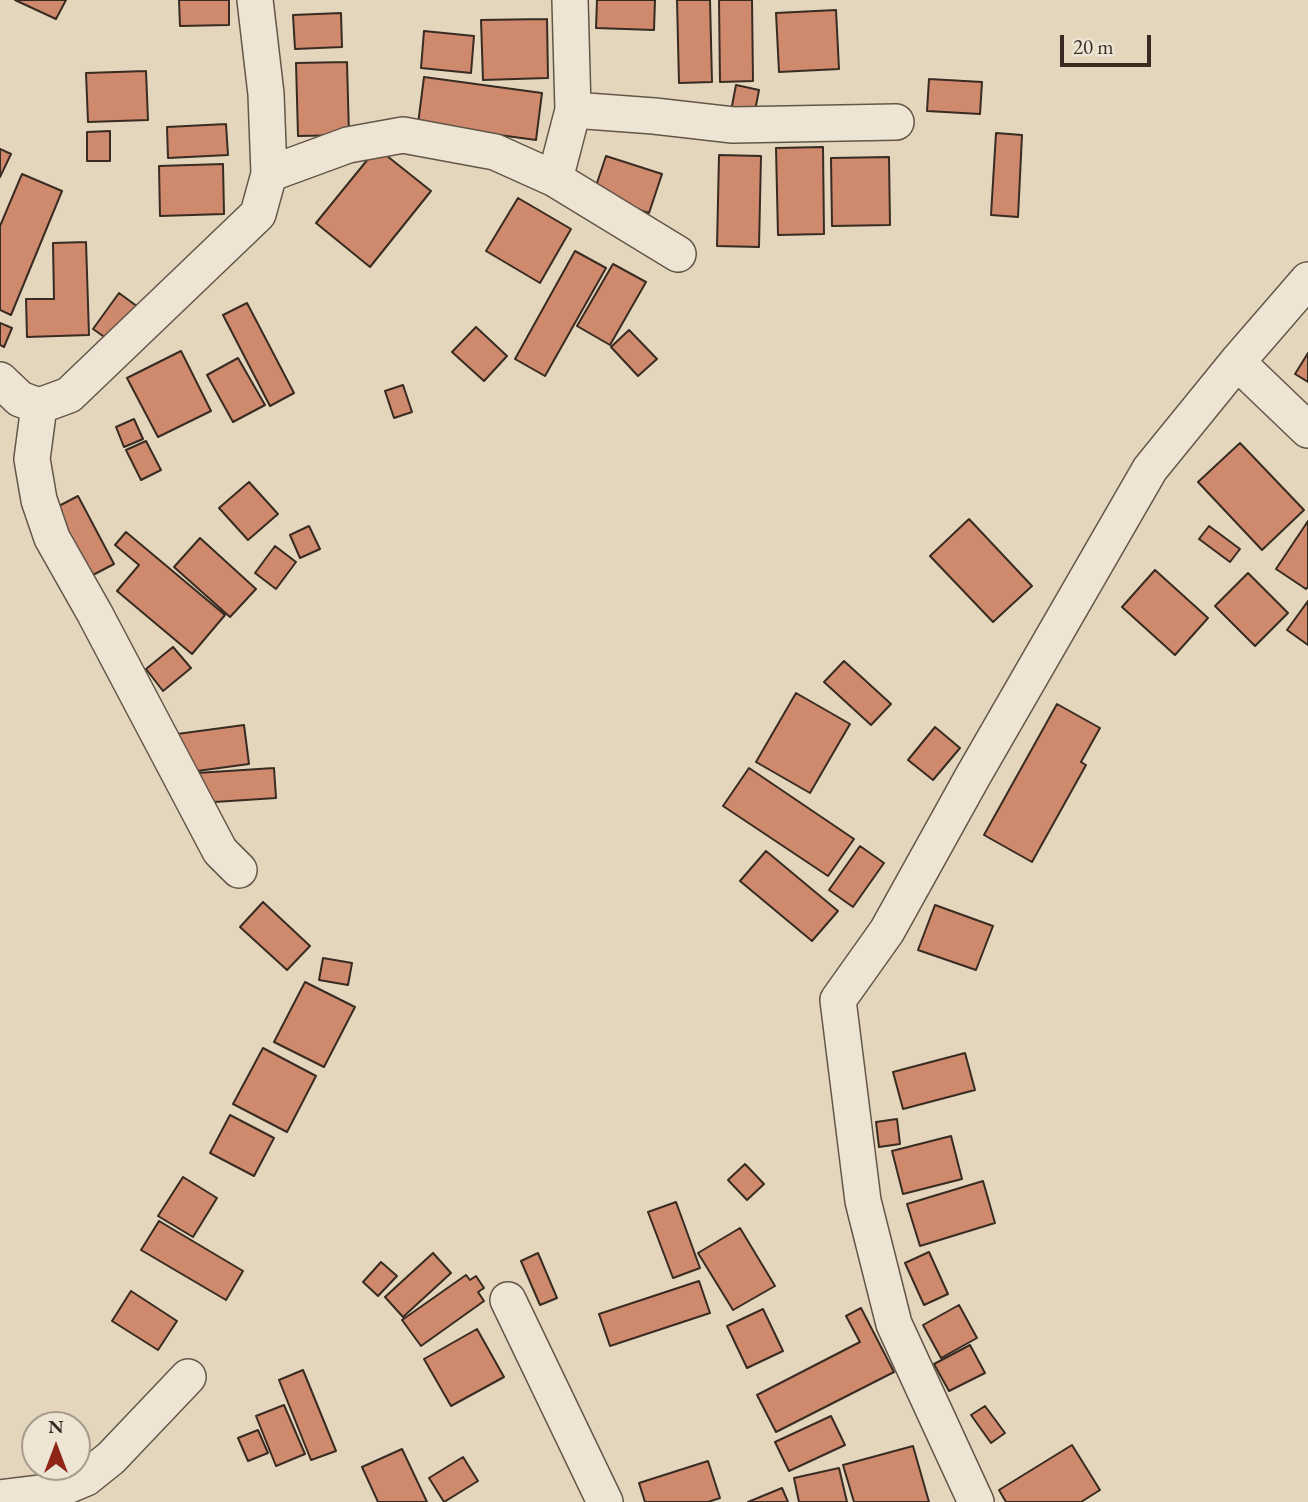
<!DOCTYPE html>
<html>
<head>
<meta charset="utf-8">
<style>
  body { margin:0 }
  #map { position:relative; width:1308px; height:1502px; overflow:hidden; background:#e4d6bc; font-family:"EB Garamond",serif }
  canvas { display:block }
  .north { position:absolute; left:21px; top:1411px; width:70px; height:70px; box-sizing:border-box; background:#ede4d3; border:2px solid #a59a8c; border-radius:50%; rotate:0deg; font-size:19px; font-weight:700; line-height:28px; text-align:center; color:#382b22 }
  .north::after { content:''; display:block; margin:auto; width:24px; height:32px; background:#8f2418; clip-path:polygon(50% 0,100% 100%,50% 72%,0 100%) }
  .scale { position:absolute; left:1060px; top:35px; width:91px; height:32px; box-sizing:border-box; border:4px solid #382b22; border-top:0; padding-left:9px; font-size:21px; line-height:24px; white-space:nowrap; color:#382b22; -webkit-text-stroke:5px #ede4d3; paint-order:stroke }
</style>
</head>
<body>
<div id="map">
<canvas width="1308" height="1502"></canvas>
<div class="north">N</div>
<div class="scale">20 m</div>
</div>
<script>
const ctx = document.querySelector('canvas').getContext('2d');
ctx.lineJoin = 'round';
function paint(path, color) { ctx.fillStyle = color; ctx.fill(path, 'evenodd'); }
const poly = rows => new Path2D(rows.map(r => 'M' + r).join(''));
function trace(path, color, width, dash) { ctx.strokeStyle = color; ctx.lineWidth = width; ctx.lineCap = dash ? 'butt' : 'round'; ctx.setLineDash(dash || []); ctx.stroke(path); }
const building = poly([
  [15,0,66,0,56,19,15,0],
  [179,0,229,0,229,25,180,26,179,0],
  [597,0,655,0,654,30,596,28,597,0],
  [677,0,710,0,712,82,679,83,677,0],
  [719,0,752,0,753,81,720,82,719,0],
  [836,10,839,69,779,72,776,13,836,10],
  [341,13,342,47,295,49,293,15,341,13],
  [547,19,548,78,483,80,481,20,547,19],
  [424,31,474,36,471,73,421,68,424,31],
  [347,62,349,135,298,136,296,63,347,62],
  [146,71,148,120,88,122,86,73,146,71],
  [424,77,542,93,536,140,418,124,424,77],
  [929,79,982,82,980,114,927,111,929,79],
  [736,85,759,90,754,116,731,111,736,85],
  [226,124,228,155,168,158,167,127,226,124],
  [110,131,110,161,87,161,87,132,110,131],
  [996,133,1022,135,1018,217,991,215,996,133],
  [823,147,824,234,778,235,776,148,823,147],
  [377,148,431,191,370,267,316,223,377,148],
  [0,149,11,154,0,177,0,149],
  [719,155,761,156,759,247,717,246,719,155],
  [606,156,662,174,649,213,593,195,606,156],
  [889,157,890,225,832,226,831,158,889,157],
  [223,164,224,214,160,216,159,166,223,164],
  [22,174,62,191,11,315,0,310,0,226,22,174],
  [518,198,571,229,540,283,486,251,518,198],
  [86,242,89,335,27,337,26,299,54,299,53,243,86,242],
  [575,251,606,268,545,376,515,359,575,251],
  [613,264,646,282,610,345,577,326,613,264],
  [119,293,138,307,113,343,93,329,119,293],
  [247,303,294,393,270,406,223,315,247,303],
  [0,323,12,328,4,347,0,345,0,323],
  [476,327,507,356,484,381,452,352,476,327],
  [629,330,657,359,638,376,611,347,629,330],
  [181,351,211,411,158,437,127,378,181,351],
  [1308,353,1308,382,1295,374,1308,353],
  [238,358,265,405,233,422,207,375,238,358],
  [403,385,412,412,394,418,385,391,403,385],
  [134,419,143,439,124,447,116,427,134,419],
  [146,441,161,470,141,480,126,450,146,441],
  [1240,443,1304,510,1262,550,1198,482,1240,443],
  [249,482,278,514,248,540,219,508,249,482],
  [78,496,114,564,91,576,55,508,78,496],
  [969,519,1032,586,993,622,930,556,969,519],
  [1308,521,1308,587,1306,589,1276,569,1308,521],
  [309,526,320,549,300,558,290,535,309,526],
  [1209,526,1240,549,1230,562,1199,539,1209,526],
  [126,532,225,615,192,654,117,591,139,565,115,545,126,532],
  [200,538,256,589,230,617,174,567,200,538],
  [275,546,296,562,276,589,255,573,275,546],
  [1155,570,1208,618,1175,655,1122,607,1155,570],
  [1248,573,1288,613,1255,646,1215,606,1248,573],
  [1308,601,1308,645,1287,630,1308,601],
  [173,647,191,668,163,691,146,669,173,647],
  [844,661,891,704,871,725,824,682,844,661],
  [796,693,850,724,810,793,756,762,796,693],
  [1057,704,1100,728,1081,762,1086,765,1032,862,984,835,1057,704],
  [244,725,249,764,182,773,177,734,244,725],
  [935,727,960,748,933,780,908,760,935,727],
  [274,768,276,798,199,803,197,773,274,768],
  [749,768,854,839,828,876,723,806,749,768],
  [860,846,884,863,853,907,829,890,860,846],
  [766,851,838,911,812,941,740,881,766,851],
  [263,902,310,946,287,970,240,927,263,902],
  [935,905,993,926,976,970,918,950,935,905],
  [323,958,352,963,348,985,319,980,323,958],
  [305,982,355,1007,324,1067,274,1042,305,982],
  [263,1048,316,1076,287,1132,233,1104,263,1048],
  [965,1053,975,1090,903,1109,893,1072,965,1053],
  [230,1115,274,1138,254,1176,210,1153,230,1115],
  [897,1119,900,1144,879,1147,876,1122,897,1119],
  [951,1136,962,1179,903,1194,892,1151,951,1136],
  [745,1164,764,1184,747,1200,728,1180,745,1164],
  [183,1177,217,1198,193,1237,158,1216,183,1177],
  [983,1181,995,1223,920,1246,907,1204,983,1181],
  [676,1202,700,1268,673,1278,648,1212,676,1202],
  [159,1221,243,1271,226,1300,141,1250,159,1221],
  [740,1228,775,1286,733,1310,698,1253,740,1228],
  [929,1252,948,1294,924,1305,905,1263,929,1252],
  [433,1253,451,1273,403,1317,385,1297,433,1253],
  [538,1253,557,1298,540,1305,521,1261,538,1253],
  [381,1262,397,1276,378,1296,363,1282,381,1262],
  [466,1275,470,1280,476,1276,484,1288,478,1292,484,1301,421,1346,402,1320,466,1275],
  [699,1281,710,1313,610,1346,599,1314,699,1281],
  [131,1291,177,1321,158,1350,112,1321,131,1291],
  [959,1305,977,1338,941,1358,923,1325,959,1305],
  [861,1308,894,1372,776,1432,757,1395,860,1342,846,1316,861,1308],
  [763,1309,783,1351,747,1368,727,1326,763,1309],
  [477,1329,504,1377,451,1406,424,1359,477,1329],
  [970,1345,985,1373,949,1391,934,1364,970,1345],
  [303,1370,336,1451,311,1460,279,1380,303,1370],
  [284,1405,305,1454,276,1466,256,1416,284,1405],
  [985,1406,1005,1433,991,1443,971,1415,985,1406],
  [831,1416,845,1445,789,1471,775,1442,831,1416],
  [258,1430,268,1453,248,1461,238,1438,258,1430],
  [1072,1445,1100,1490,1081,1502,1006,1502,999,1490,1072,1445],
  [913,1446,929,1502,854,1502,843,1465,913,1446],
  [402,1449,427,1502,378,1502,362,1467,402,1449],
  [463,1457,478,1481,444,1502,429,1478,463,1457],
  [708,1461,720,1498,708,1502,645,1502,639,1483,708,1461],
  [839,1468,847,1502,799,1502,794,1478,839,1468],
  [782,1488,788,1502,748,1502,782,1488]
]);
paint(building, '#cf8a6d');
trace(building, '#382b22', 2);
const street = poly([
  [573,110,654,116,733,125,896,122],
  [269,174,348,145,403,135,495,152,555,179,678,254],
  [555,179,573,110,570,0],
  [1237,362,1308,430],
  [0,380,20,399,39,406,69,395,258,214,269,174,266,94,255,0],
  [39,406,32,459,39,500,52,538,95,614,220,851,239,870],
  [508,1300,605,1502],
  [0,1498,55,1491,86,1478,111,1458,188,1377],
  [976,1502,894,1324,863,1201,838,1000,887,931,973,776,1150,469,1237,362,1308,280]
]);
trace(street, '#635648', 38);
trace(street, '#ede4d3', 35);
</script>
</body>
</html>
